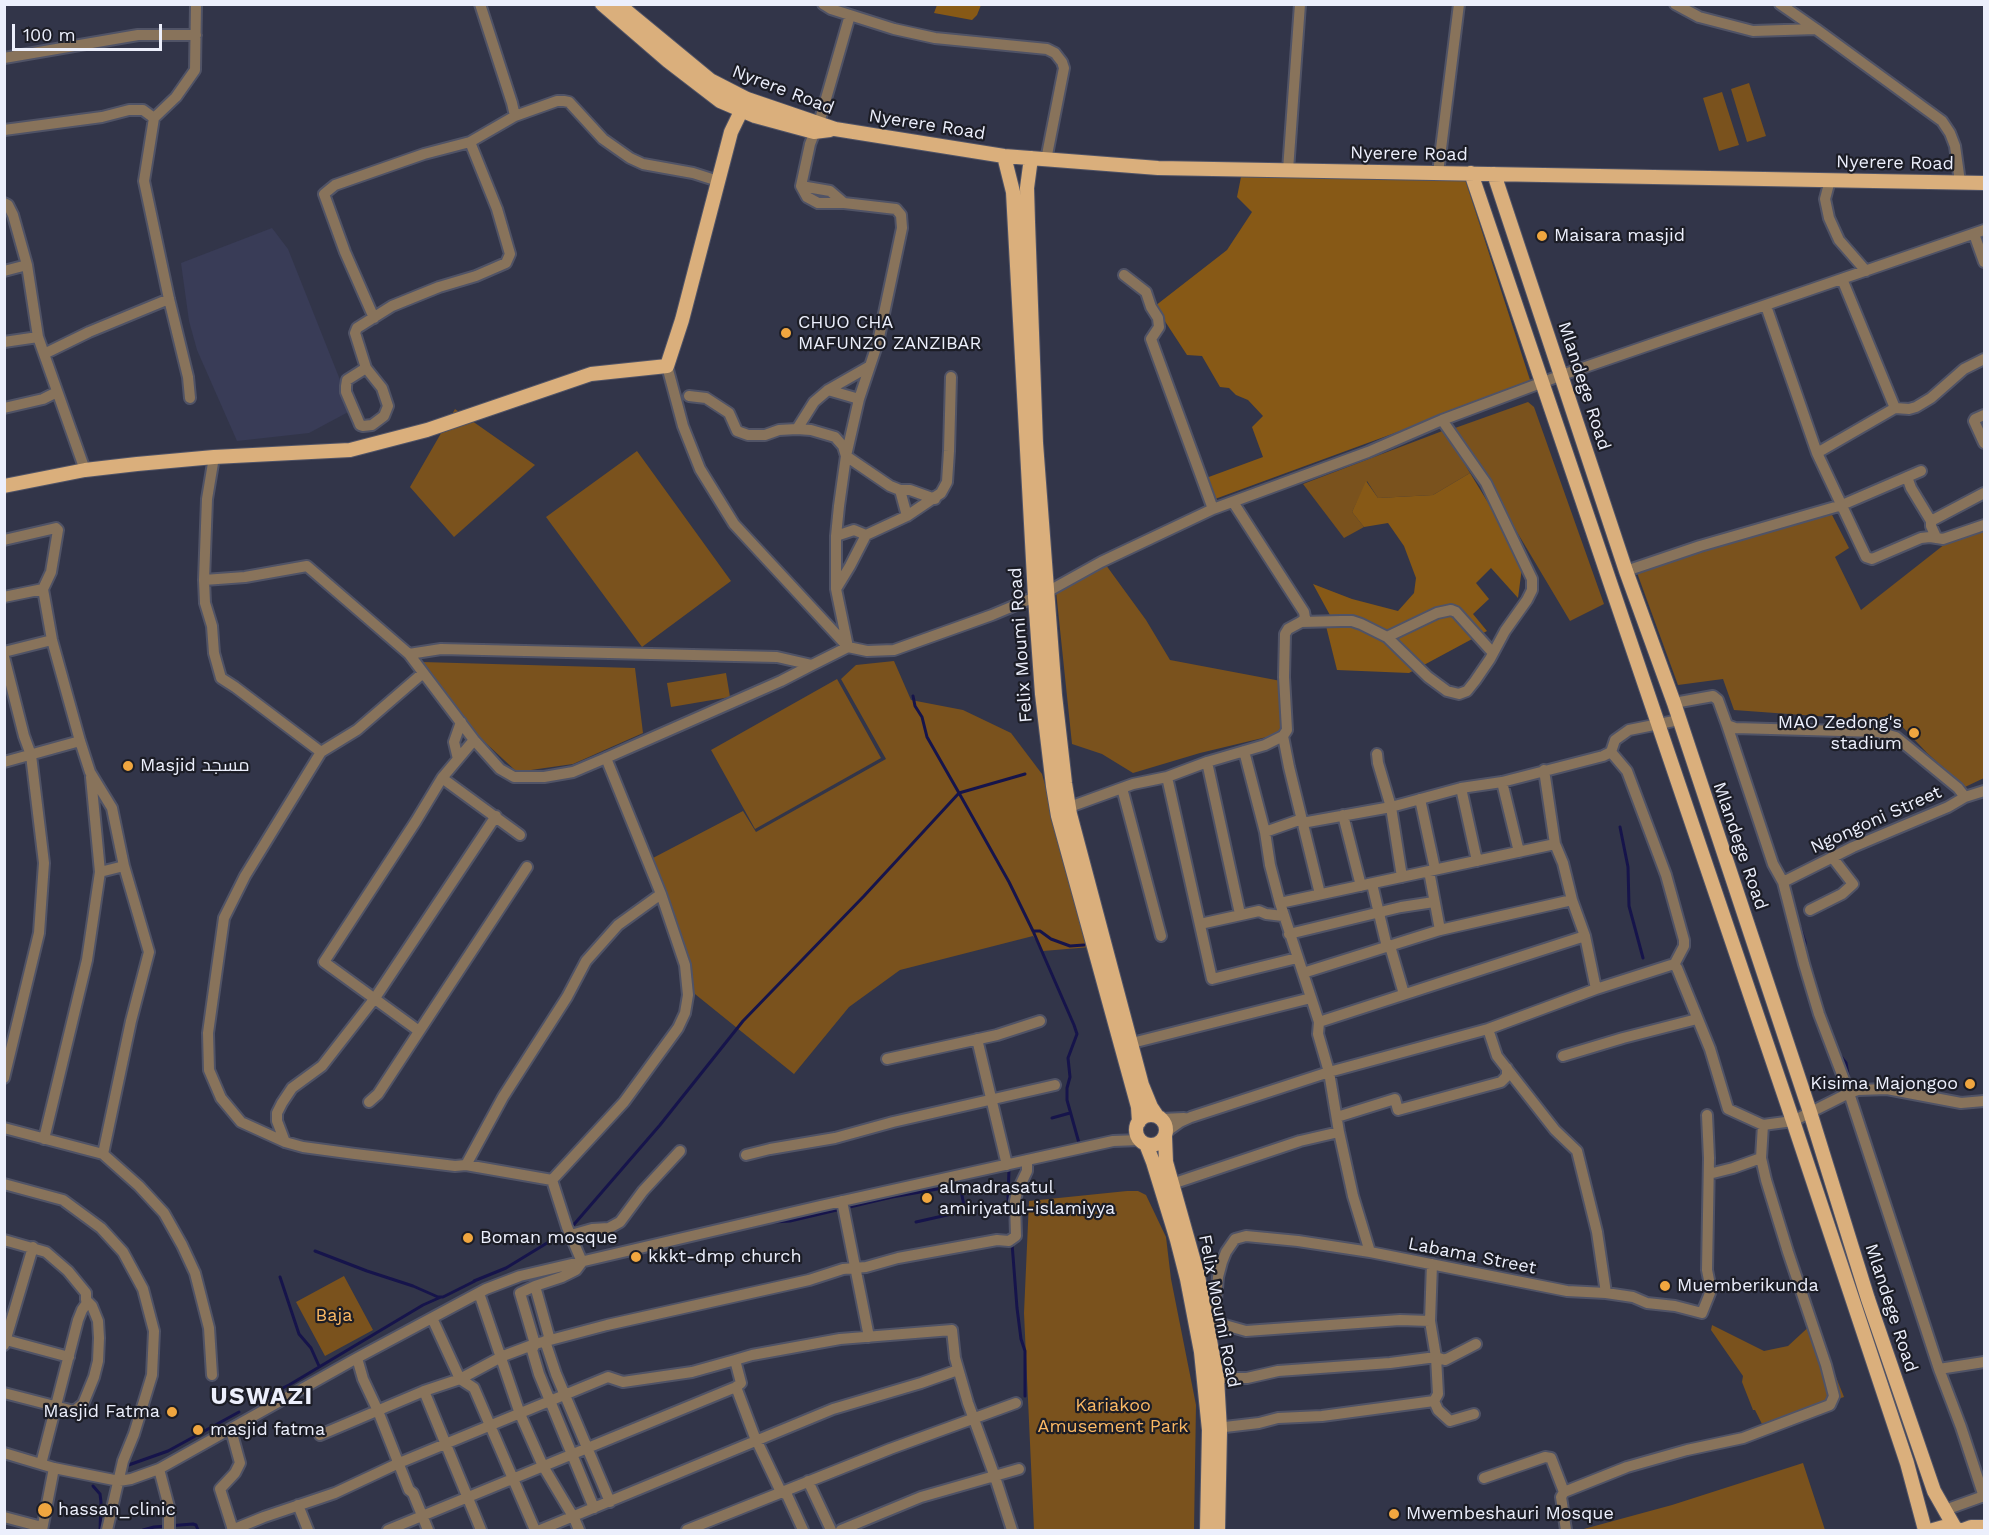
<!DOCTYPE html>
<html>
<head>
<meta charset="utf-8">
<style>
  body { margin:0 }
  #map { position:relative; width:1989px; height:1535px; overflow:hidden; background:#323549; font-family:"Work Sans",sans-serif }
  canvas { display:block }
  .frame { position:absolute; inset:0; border:6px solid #eceffc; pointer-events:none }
  .scale { position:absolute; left:12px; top:24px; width:150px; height:27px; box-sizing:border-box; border:3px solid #eceffc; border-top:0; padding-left:8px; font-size:18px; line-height:21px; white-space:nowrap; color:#eceffc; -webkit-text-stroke:4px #1c1d26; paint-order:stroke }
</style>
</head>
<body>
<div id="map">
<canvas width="1989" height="1535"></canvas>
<div class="frame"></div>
<div class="scale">100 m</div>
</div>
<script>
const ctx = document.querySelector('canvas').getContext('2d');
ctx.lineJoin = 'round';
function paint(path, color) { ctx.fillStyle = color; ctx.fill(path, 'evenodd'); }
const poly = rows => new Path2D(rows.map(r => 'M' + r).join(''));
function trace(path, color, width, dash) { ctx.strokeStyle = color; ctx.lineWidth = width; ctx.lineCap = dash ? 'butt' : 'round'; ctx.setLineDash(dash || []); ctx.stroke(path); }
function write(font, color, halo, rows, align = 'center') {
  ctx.font = font + ' "Work Sans",Cairo,sans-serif'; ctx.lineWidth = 4.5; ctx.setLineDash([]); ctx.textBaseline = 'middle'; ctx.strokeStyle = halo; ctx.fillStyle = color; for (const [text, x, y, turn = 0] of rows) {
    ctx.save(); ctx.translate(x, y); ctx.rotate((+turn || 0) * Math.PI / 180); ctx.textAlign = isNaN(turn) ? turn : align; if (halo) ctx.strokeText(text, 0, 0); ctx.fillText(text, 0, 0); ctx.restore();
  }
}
paint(poly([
  [272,228,288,249,352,410,309,433,237,441,197,350,189,321,181,263]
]), '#393c57');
paint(poly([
  [1749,83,1766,136,1747,142,1731,89],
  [1722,92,1739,145,1719,151,1703,98],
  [1528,402,1534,407,1604,604,1570,621,1455,428],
  [455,409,535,465,454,537,410,487],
  [1445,430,1470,473,1433,495,1378,498,1367,481,1352,512,1364,527,1344,538,1303,484],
  [637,451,731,581,642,647,546,517],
  [1830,511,1849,548,1835,557,1861,610,1945,544,1984,530,1984,778,1965,787,1927,753,1898,722,1734,710,1723,679,1678,685,1636,570],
  [1103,561,1146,620,1170,660,1281,681,1284,729,1275,735,1200,753,1133,773,1102,754,1072,744,1056,591],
  [894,661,911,700,963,710,1011,733,1042,774,1091,947,1043,951,1033,936,900,970,849,1007,794,1074,690,990,676,918,651,859,743,811,756,832,886,759,841,679,856,665],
  [422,662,635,668,643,733,573,764,517,772,476,734],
  [726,673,730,697,671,707,667,683],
  [837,679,881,758,755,829,711,750],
  [1127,1191,1138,1191,1146,1195,1166,1237,1171,1279,1196,1405,1194,1530,1034,1530,1024,1313,1029,1201],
  [344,1276,373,1330,325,1356,296,1302],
  [1814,1322,1844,1397,1762,1424,1755,1410,1753,1410,1742,1382,1743,1376,1711,1330,1712,1325,1764,1351,1788,1346],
  [1803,1463,1825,1530,1580,1530,1672,1505]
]), '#7a521d');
paint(poly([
  [937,5,937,4,981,5,977,15,972,20,934,13],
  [1242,172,1464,176,1531,383,1215,499,1206,478,1263,457,1252,427,1263,416,1248,400,1236,395,1229,388,1220,387,1202,356,1187,355,1155,306,1227,250,1252,212,1237,197],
  [1470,473,1523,560,1518,598,1491,568,1476,583,1489,599,1473,614,1487,631,1409,673,1337,670,1325,622,1331,617,1313,584,1352,599,1398,611,1414,593,1416,578,1404,546,1388,523,1364,527,1352,512,1366,481,1378,498,1433,495]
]), '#875916');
trace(poly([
  [1025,774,959,793,1009,882,1033,931,1074,1025,1077,1034,1068,1058,1070,1077,1067,1088,1067,1100,1079,1143],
  [1620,827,1628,867,1629,906,1643,958],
  [1800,927,1805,942,1805,949],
  [1033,931,1040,931,1051,939,1070,946,1084,945],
  [1839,1054,1846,1063,1849,1080],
  [1052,1118,1070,1113],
  [1009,1170,1008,1197,1010,1218],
  [774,1222,790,1221,892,1197,960,1185,965,1211,916,1222],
  [1012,1243,1017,1308,1021,1339,1025,1351,1025,1396],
  [315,1251,367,1271,413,1286,438,1297,443,1297,475,1281],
  [280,1277,299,1334,311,1348,319,1366],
  [474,1281,506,1268,570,1229,660,1125,743,1021,864,896,959,793,927,737,922,717,915,706,913,696],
  [268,1395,289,1385,423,1305,441,1297],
  [123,1467,168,1451,239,1412],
  [93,1486,100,1494,101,1502,100,1530],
  [143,1530,154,1527,193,1524,196,1525,198,1530]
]), '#16144b', 3);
const minor = poly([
  [480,4,512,103,515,116],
  [823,4,831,9,894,29,935,38,1047,49,1055,53,1062,62,1064,68,1046,160],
  [1675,4,1699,17,1753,31,1816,29,1942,121,1950,133,1955,146,1960,182],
  [1780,4,1816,29],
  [4,58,138,35,196,35],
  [4,130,102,117,129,110,143,110,154,118],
  [1288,170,1300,4],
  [1438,173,1459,4],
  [1830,180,1825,199,1829,218,1839,240,1866,271],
  [801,186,830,191,844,203],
  [4,203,8,205,13,215,27,265,38,337,85,470],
  [1974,234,1984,262],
  [4,271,27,265],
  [1124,275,1146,292,1151,307,1158,318,1159,327,1151,339,1213,509],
  [1842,279,1895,408],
  [1766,306,1817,453,1866,557,1872,559,1921,538,1930,537,1943,539,1984,525],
  [374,318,345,252,324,194,335,185,424,154,470,142,515,116,557,101,564,101,569,102,603,139,630,158,643,164,693,173,718,181],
  [4,342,38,337],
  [44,354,89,332,169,299],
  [667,366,683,426,700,469,734,524,848,647,867,651,894,650,992,615,1047,592,1101,562,1213,509,1368,452,1442,420,1562,375,1984,230],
  [366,368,347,380,346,386,346,392,358,420,360,425,363,426,372,425,384,416,388,406,382,388,366,368,355,333,357,328,392,306,439,287,476,276,506,263,510,254,497,209,470,142],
  [828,390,859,399],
  [689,396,706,398,729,413,737,431,748,435,765,435,779,430,797,429,811,430,835,437,843,446,846,456,890,486,900,490,910,490,935,499],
  [190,398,188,377,169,299,144,181,154,118,176,97,195,70,196,4],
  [4,408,43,399,57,392],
  [1984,415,1975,419,1974,421,1984,443],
  [797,429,814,402,828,390,870,366],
  [1817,453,1895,408,1909,409,1916,407,1931,398,1964,369,1984,359],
  [214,457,207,499,204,580,205,603,212,626,214,653,221,678,235,687,321,752],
  [1907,477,1911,488,1931,521],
  [900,490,907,516],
  [836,536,854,530,866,535],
  [1936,537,1931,526,1931,521,1984,493],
  [4,540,56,528,58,530,51,572,43,589,52,640,80,741,90,772,112,808,124,866],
  [1626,571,1700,546,1842,505,1921,471],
  [204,580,245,577,307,566,409,654],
  [836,589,850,566,866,535,907,516,941,493,947,482,949,451,951,377],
  [4,597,43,589],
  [1301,622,1341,621,1352,621,1361,624,1387,637,1428,677,1447,691,1459,694,1467,691,1475,681,1490,659,1505,631,1527,600,1532,590,1532,579,1486,483,1442,420],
  [1387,637,1437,613,1451,610,1456,612,1493,653],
  [4,652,52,640],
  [4,657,24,736,31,755,44,863,39,933,4,1078],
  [812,665,777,657,441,649,409,654,474,740,500,769,514,777,544,777,573,772,606,758,781,681,812,665,848,647,836,589,836,536,839,506,846,456,859,399,878,342,902,228,901,215,896,209,844,203,818,203,807,197,801,186,810,144,821,116,850,15],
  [423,673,357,730,321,752,245,876,224,918,208,1033,209,1070,221,1098,241,1122,285,1142,303,1147,355,1154,455,1166,466,1165,552,1180],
  [1674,703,1713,696,1718,700,1727,725,1735,728,1878,732,1896,737,1958,788,1965,797],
  [1727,725,1773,864,1783,882,1804,964,1819,1014,1849,1093,1939,1369,1961,1427,1984,1497],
  [1283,736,1289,767,1320,894],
  [1244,751,1265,832],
  [1611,752,1627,771,1666,875,1684,940,1684,946,1674,965],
  [1377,754,1378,763,1391,807,1461,788,1502,782,1603,756,1611,752,1615,740,1629,730,1679,720],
  [458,759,454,742,461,722],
  [4,762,80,741],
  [1207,762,1240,914],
  [1544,770,1555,844,1563,863,1572,900,1585,936,1596,989],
  [1167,777,1212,979,1297,958],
  [442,778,474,740],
  [1502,782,1519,852],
  [1122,788,1161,936],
  [1461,788,1477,861],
  [1420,799,1435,869],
  [1064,809,1133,784,1167,777,1207,762,1265,745,1283,736,1287,730,1284,677,1285,634,1288,629,1301,622,1305,618,1304,612,1233,502],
  [1343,815,1361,886],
  [1302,823,1391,807,1402,877],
  [1429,871,1440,930],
  [100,872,124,866,149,952,131,1021,103,1154],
  [1783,882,1853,847,1948,807,1965,797,1984,791],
  [1372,884,1387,947],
  [1280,903,1270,865,1265,832,1302,819],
  [1810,910,1842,894,1853,884,1832,857],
  [1200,924,1259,911,1266,914,1283,916],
  [1289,934,1401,907,1434,902],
  [1390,946,1404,994],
  [1303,973,1440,930,1572,900],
  [1319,1022,1585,936],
  [1488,1029,1497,1056,1555,1130,1577,1151,1597,1232,1606,1293],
  [419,1031,324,962,416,821,442,778,520,835],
  [977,1039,1007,1165],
  [1132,1043,1311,998],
  [1563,1056,1623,1038,1697,1019],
  [887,1059,997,1035,1040,1021],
  [369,1102,378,1094,527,867],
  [1337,1117,1395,1099,1398,1110,1501,1082,1507,1076,1507,1068],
  [1161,1119,1184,1118],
  [4,1128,103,1154,139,1186,164,1213,182,1245,195,1273,209,1328,212,1375],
  [1166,1132,1180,1122,1191,1117,1329,1072,1488,1029,1596,989,1671,965,1674,965,1677,968,1710,1049,1728,1109,1763,1125,1793,1121,1849,1093,1858,1090,1887,1089,1961,1103,1984,1101],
  [44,1139,87,960,100,872,91,777],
  [285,1142,277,1121,277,1113,282,1103,292,1088,322,1066,375,998,496,816],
  [746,1155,770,1149,835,1138,893,1122,1055,1085],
  [466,1165,503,1097,567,997,586,961,618,925,661,894],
  [1709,1174,1733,1168,1761,1158,1763,1125],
  [552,1180,624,1102,678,1028,685,1013,688,995,685,965,661,894,606,758],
  [4,1184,63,1200,101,1228,123,1252,143,1289,154,1331,152,1375,134,1434,123,1461,107,1530],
  [1172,1184,1300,1141,1339,1132],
  [842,1201,869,1337],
  [571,1235,592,1229,609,1228,620,1222,643,1191,680,1151],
  [4,1240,46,1252,68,1271,86,1293,86,1300,92,1306,98,1321,99,1338,98,1361,94,1377,83,1404,74,1411,4,1393],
  [1370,1252,1353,1196,1339,1132,1329,1072,1318,1034,1319,1022,1280,903,1555,844],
  [1432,1264,1430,1321,1436,1357,1438,1394,1434,1401,1438,1410,1450,1421,1474,1414],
  [535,1286,520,1293,535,1344,532,1350,539,1374,594,1508],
  [479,1293,520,1414,543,1466,574,1518,579,1530],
  [432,1318,460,1379,474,1388,535,1530],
  [1214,1322,1218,1277,1222,1262,1226,1252,1235,1239,1246,1236,1298,1241,1370,1252,1567,1291,1606,1293,1633,1297,1647,1303,1675,1306,1702,1313,1710,1293,1710,1285,1707,1270,1709,1158,1707,1115],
  [1207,1323,1214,1322,1246,1331,1400,1320,1430,1321],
  [6,1340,69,1357],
  [550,1340,535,1286,562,1277,576,1270,582,1262,567,1227,552,1180],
  [545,1341,556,1374,610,1502],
  [4,1345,33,1247],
  [357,1358,363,1379,378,1411,409,1490,413,1493,428,1530],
  [735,1360,752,1355,840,1339,952,1330,955,1358,968,1403,995,1477,1012,1530],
  [1939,1369,1984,1362],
  [1217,1378,1247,1378,1278,1371,1390,1363,1436,1357,1445,1360,1476,1344],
  [736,1387,754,1435,781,1492,787,1495,803,1530],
  [424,1391,481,1530],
  [1219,1425,1225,1427,1259,1423,1278,1418,1322,1416,1434,1401],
  [231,1430,240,1463,235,1473,220,1489,233,1530],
  [320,1435,424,1391,460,1379,503,1356,535,1344,607,1325,809,1280,843,1269,866,1267,898,1258,997,1240,1009,1241,1016,1236,1015,1201,1017,1192,1027,1171,1027,1160],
  [4,1453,54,1468,119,1481,131,1479,159,1469,357,1358,486,1289,520,1276,820,1206,1113,1141,1140,1140],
  [41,1464,78,1320,82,1310,87,1303],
  [159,1469,169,1507,169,1530],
  [1484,1478,1545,1457,1551,1458,1564,1492],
  [808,1481,831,1530],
  [298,1505,308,1530],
  [1945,1510,1984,1496],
  [4,1517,42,1527],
  [42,1530,54,1468],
  [232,1530,264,1517,335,1493,399,1463,608,1377,623,1382,692,1372,735,1360,741,1383,736,1387,388,1530],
  [540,1530,833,1409,921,1383,958,1370],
  [687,1530,890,1449,1016,1403],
  [841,1530,921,1497,1019,1469],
  [1566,1530,1561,1497,1564,1492,1627,1467,1687,1450,1743,1438,1830,1405,1834,1396,1826,1365,1788,1252,1766,1180,1761,1158]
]);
const major = poly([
  [602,4,668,61,720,101,755,116,814,132,830,130],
  [618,4,710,80,747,99,835,129,1004,156,1158,168,1984,183],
  [1004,156,1013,192,1035,597,1042,694,1053,786,1058,816,1138,1107,1139,1122],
  [1031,158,1027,188,1028,222,1036,443,1055,695,1065,783,1070,814,1142,1085,1151,1107,1157,1116],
  [1471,173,1793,1121,1907,1463,1925,1530],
  [1494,174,1626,571,1674,703,1810,1112,1868,1299,1934,1491,1955,1528],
  [4,486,85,470,137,464,214,457,350,450,427,430,591,374,667,366,682,320,731,132,747,99],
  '1136 1130a15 15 0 1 1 30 0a15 15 0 1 1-30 0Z',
  [1165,1137,1166,1162,1198,1276,1217,1378,1220,1430,1218,1530],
  [1146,1144,1153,1162,1177,1240,1187,1279,1201,1352,1209,1430,1207,1530],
  [1933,1530,1947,1526,1960,1530],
  [1963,1530,1971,1527,1984,1527]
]);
trace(minor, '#505366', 14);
trace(major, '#505366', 16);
trace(minor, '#88735b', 10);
trace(major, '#daaf7c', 14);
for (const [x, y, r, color] of [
  [1542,236,6,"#f0a63f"],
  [786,333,6,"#f0a63f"],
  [1914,733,6,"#f0a63f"],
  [128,766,6,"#f0a63f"],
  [1970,1084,6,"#f0a63f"],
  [927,1198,6,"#f0a63f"],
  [468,1238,6,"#f0a63f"],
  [636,1257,6,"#f0a63f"],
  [1665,1286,6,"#f0a63f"],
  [172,1412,6,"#f0a63f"],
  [198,1430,6,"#f0a63f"],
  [45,1510,8,"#f0a63f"],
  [1394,1514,6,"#f0a63f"]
]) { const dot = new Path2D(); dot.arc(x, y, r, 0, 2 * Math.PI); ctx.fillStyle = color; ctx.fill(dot); trace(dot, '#1c1d26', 2); }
write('18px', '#eceffc', '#1c1d26', [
  ["Nyrere Road",783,90,21],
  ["Nyerere Road",927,125,9],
  ["Nyerere Road",1409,154,1],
  ["Nyerere Road",1895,163,1],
  ["Mlandege Road",1584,386,72],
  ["Felix Moumi Road",1021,645,-94],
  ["Ngongoni Street",1876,820,-24],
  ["Mlandege Road",1740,846,71],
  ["Labama Street",1472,1256,11],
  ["Mlandege Road",1891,1308,72],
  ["Felix Moumi Road",1219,1311,79]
]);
write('18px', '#eceffc', '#1c1d26', [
  ["Maisara masjid",1554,236],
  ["CHUO CHA",798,323],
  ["MAFUNZO ZANZIBAR",798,344],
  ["MAO Zedong's",1902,723,"right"],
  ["stadium",1902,744,"right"],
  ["Masjid مسجد",140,766],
  ["Kisima Majongoo",1958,1084,"right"],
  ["almadrasatul",939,1188],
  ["amiriyatul-islamiyya",939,1209],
  ["Boman mosque",480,1238],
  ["kkkt-dmp church",648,1257],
  ["Muemberikunda",1677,1286],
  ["Masjid Fatma",160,1412,"right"],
  ["masjid fatma",210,1430],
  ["hassan_clinic",58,1510],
  ["Mwembeshauri Mosque",1406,1514]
], 'left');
write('18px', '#fcb964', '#1c1d26', [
  ["Baja",334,1316],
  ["Kariakoo",1113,1406],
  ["Amusement Park",1113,1427]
]);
ctx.letterSpacing = '1.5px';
write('bold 24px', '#eceffc', '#1c1d26', [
  ["USWAZI",262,1397]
]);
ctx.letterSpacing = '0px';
</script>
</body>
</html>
